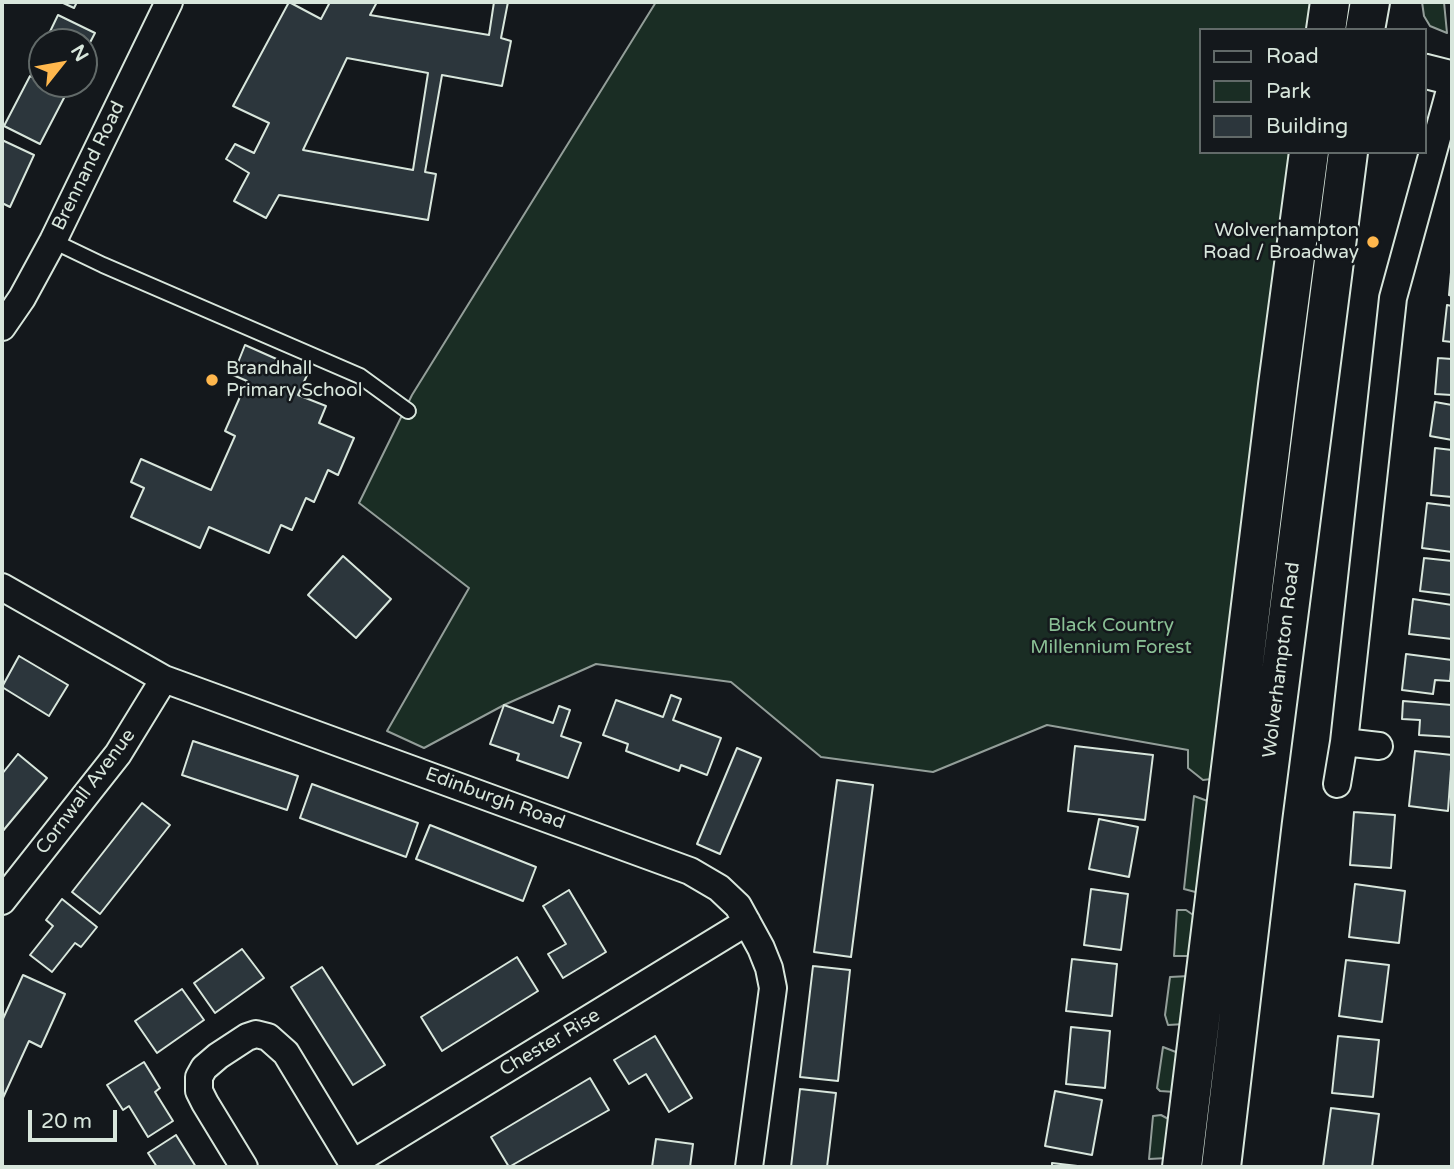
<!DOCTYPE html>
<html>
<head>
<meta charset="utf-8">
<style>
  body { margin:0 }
  #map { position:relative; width:1454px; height:1169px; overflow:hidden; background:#14181c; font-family:"Varela Round",sans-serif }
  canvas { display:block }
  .frame { position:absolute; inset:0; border:4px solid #d8e6dc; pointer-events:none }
  .legend { position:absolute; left:1199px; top:28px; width:228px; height:126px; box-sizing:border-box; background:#14181c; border:2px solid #626a69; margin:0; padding:9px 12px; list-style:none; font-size:21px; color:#d8e6dc }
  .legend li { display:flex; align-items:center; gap:14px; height:35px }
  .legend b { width:35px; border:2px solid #626a69 }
  .north { position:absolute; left:28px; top:28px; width:70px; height:70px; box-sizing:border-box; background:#14181c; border:2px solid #626a69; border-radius:50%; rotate:59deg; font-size:19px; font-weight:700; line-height:28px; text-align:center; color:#d8e6dc }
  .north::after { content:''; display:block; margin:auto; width:24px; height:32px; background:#ffb74d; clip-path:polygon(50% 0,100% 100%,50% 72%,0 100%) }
  .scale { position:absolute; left:28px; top:1110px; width:89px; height:32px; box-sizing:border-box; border:4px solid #d8e6dc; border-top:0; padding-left:9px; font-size:21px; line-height:24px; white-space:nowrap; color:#d8e6dc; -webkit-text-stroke:5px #14181c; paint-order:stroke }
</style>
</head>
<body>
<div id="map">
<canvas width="1454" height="1169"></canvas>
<div class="frame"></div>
<ul class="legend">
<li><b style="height:9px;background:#14181c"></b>Road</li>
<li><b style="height:19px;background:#1a2d24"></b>Park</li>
<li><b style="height:19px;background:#2c363c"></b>Building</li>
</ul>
<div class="north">N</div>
<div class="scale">20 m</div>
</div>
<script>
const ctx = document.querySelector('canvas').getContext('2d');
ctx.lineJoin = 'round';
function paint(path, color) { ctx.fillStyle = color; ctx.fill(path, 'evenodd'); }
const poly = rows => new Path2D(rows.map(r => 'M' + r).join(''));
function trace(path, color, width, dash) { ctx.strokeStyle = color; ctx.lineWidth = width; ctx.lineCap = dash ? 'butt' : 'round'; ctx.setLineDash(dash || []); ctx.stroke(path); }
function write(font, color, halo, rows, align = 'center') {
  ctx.font = font + ' "Varela Round",sans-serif'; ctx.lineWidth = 5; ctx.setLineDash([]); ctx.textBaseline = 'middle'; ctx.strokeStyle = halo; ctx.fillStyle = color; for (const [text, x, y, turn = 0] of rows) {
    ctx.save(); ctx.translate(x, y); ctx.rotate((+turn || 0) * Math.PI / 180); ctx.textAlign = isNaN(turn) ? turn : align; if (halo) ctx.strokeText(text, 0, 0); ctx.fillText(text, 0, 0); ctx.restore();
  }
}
const green = poly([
  [656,2,1312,2,1308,30,1200,30,1200,152,1292,152,1211,779,1203,780,1188,768,1188,750,1047,725,933,772,821,757,731,682,596,664,504,705,424,748,387,731,469,588,359,503,412,395,656,2],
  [1422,2,1444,2,1447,33,1430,26,1424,16,1422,2],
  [1194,796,1213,803,1203,894,1184,889,1194,796],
  [1177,910,1186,910,1196,917,1193,953,1187,956,1174,956,1177,910],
  [1189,976,1185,1024,1168,1025,1165,1015,1170,977,1189,976],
  [1163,1047,1181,1054,1175,1092,1160,1091,1157,1088,1163,1047],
  [1161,1115,1172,1121,1168,1158,1149,1159,1153,1116,1161,1115]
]);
paint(green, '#1a2d24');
trace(green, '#939e99', 2);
const building = poly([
  [61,2,77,2,74,8,61,2],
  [289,2,321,19,330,2,377,2,370,15,489,35,494,2,508,2,501,38,511,41,502,86,442,75,425,172,436,174,428,220,279,195,266,218,234,201,249,173,226,159,235,144,254,153,269,123,233,106,289,2],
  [347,58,428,73,413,170,303,150,347,58],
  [58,15,95,33,84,54,84,42,45,42,58,15],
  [42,48,42,68,34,63,42,48],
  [30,76,66,94,40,144,4,126,30,76],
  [2,140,34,155,10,207,2,203,2,140],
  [1452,261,1452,296,1449,295,1452,261],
  [1447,305,1452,306,1452,342,1443,341,1447,305],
  [245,345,308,373,298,395,326,406,319,423,354,438,338,475,328,470,314,502,306,498,292,530,281,525,269,553,209,527,200,548,131,517,144,488,131,482,141,459,211,490,235,436,225,431,247,381,233,375,245,345],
  [1438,358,1452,359,1452,395,1435,394,1438,358],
  [1435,402,1452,405,1452,440,1430,436,1435,402],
  [1435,448,1452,450,1452,497,1431,495,1435,448],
  [1427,503,1452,506,1452,552,1422,548,1427,503],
  [343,556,391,599,356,638,308,595,343,556],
  [1424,558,1452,561,1452,595,1420,591,1424,558],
  [1413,599,1452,605,1452,639,1409,634,1413,599],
  [1406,654,1452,660,1450,681,1435,680,1433,694,1402,690,1406,654],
  [19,656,68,685,49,716,2,687,19,656],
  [671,695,681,699,673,720,721,738,707,775,681,765,679,771,626,751,628,744,603,735,616,700,663,717,671,695],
  [1403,701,1452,705,1452,737,1419,735,1420,720,1402,719,1403,701],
  [504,705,553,723,559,706,570,710,561,736,581,743,568,778,517,760,519,754,490,744,504,705],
  [193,741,298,776,287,810,182,775,193,741],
  [1075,746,1153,755,1145,820,1068,811,1075,746],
  [737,748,761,758,720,854,697,844,737,748],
  [1415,751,1452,755,1448,811,1409,806,1415,751],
  [18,754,47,778,2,832,2,774,18,754],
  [837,780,873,785,851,957,814,952,837,780],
  [312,784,418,823,406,857,300,818,312,784],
  [142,803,170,825,100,914,72,892,142,803],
  [1354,812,1395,815,1391,868,1350,865,1354,812],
  [1099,819,1138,827,1129,877,1089,869,1099,819],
  [430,825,536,867,523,901,416,859,430,825],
  [1355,884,1405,891,1399,943,1349,937,1355,884],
  [1091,889,1128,894,1121,950,1084,945,1091,889],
  [569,890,606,952,563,978,548,954,566,944,543,906,569,890],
  [62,899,97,927,81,947,75,943,52,972,30,955,53,926,46,920,62,899],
  [242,949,264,978,215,1013,194,983,242,949],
  [517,957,538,991,442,1051,421,1017,517,957],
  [1072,959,1117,964,1112,1016,1066,1011,1072,959],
  [1346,960,1389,965,1382,1022,1339,1016,1346,960],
  [813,966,850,970,838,1081,800,1077,813,966],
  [322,967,385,1065,353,1085,291,987,322,967],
  [23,975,65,994,41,1047,29,1041,2,1100,2,1021,23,975],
  [182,989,204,1020,157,1053,135,1021,182,989],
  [1071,1027,1110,1031,1105,1088,1066,1084,1071,1027],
  [655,1036,692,1098,669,1112,646,1074,629,1084,614,1060,655,1036],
  [1338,1036,1379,1040,1373,1097,1332,1093,1338,1036],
  [144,1062,160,1088,155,1092,173,1121,148,1137,129,1106,123,1110,107,1085,144,1062],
  [590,1078,609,1110,509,1167,491,1137,590,1078],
  [800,1089,836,1093,827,1167,791,1167,800,1089],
  [1055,1091,1102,1100,1092,1155,1045,1146,1055,1091],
  [1331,1108,1379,1114,1372,1167,1323,1167,1331,1108],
  [176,1135,196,1167,157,1167,148,1153,176,1135],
  [656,1139,693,1144,690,1167,652,1167,656,1139],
  [1052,1163,1086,1167,1052,1167,1052,1163]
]);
paint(building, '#2c363c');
trace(building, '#d8e6dc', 2);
const service = poly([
  [53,241,103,265,360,376,408,411]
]);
const minor = poly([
  [2,327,22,298,53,241,169,2],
  [2,587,164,679,690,871,719,888,738,906,761,948,769,968,773,988,749,1167],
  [1344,742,1379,746],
  [1337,784,1344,742,1393,298,1452,83],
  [2,901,118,754,164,679],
  [353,1163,747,922],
  [244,1167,205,1103,199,1091,199,1077,204,1068,218,1056,247,1037,256,1034,268,1037,286,1053,355,1167]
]);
const tertiary = poly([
  [1424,71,1452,78]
]);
const trunk = poly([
  [1326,30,1330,2],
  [1365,30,1370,2],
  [1182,1167,1278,385,1309,152],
  [1221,1167,1262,820,1348,152]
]);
trace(service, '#d8e6dc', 18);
trace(minor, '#d8e6dc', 30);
trace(tertiary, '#d8e6dc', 37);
trace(trunk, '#d8e6dc', 42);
trace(service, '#14181c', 14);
trace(minor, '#14181c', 26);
trace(tertiary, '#14181c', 33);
trace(trunk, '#14181c', 38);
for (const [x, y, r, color] of [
  [1373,242,7,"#ffb74d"],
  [212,380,7,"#ffb74d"]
]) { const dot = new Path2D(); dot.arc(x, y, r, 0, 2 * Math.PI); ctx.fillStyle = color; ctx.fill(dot); trace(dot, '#14181c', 2.5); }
write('19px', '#d8e6dc', '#14181c', [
  ["Brennand Road",89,166,-64],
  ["Wolverhampton Road",1282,660,-83],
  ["Cornwall Avenue",86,792,-53],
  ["Edinburgh Road",495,799,20],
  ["Chester Rise",550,1043,-31]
]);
write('19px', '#d8e6dc', '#14181c', [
  ["Wolverhampton",1359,231],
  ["Road / Broadway",1359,253],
  ["Brandhall",226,369,"left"],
  ["Primary School",226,391,"left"]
], 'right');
write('19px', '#8ac095', '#14181c', [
  ["Black Country",1111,626],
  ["Millennium Forest",1111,648]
]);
</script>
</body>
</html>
